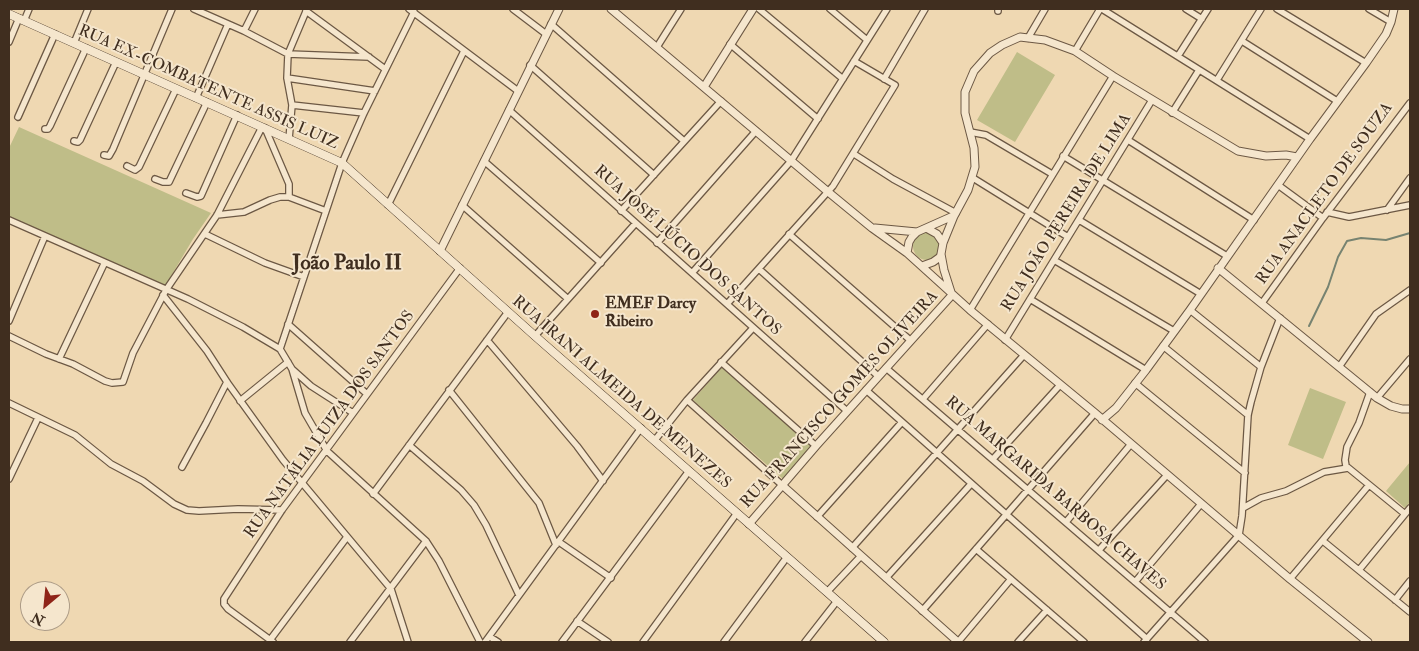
<!DOCTYPE html>
<html>
<head>
<meta charset="utf-8">
<style>
  body { margin:0 }
  #map { position:relative; width:1419px; height:651px; overflow:hidden; background:#efd8b2; font-family:"IM FELL Double Pica",serif }
  canvas { display:block }
  .frame { position:absolute; inset:0; border:10px solid #402e1f; pointer-events:none }
  .north { position:absolute; left:20px; top:581px; width:50px; height:50px; box-sizing:border-box; background:#f5e6cd; border:1px solid #ad9c87; border-radius:50%; rotate:208deg; font-size:14px; font-weight:700; line-height:20px; text-align:center; color:#402e1f }
  .north::after { content:''; display:block; margin:auto; width:18px; height:22px; background:#8f2418; clip-path:polygon(50% 0,100% 100%,50% 72%,0 100%) }
</style>
</head>
<body>
<div id="map">
<canvas width="1419" height="651"></canvas>
<div class="frame"></div>
<div class="north">N</div>
</div>
<script>
const ctx = document.querySelector('canvas').getContext('2d');
ctx.lineJoin = 'round';
function paint(path, color) { ctx.fillStyle = color; ctx.fill(path, 'evenodd'); }
const poly = rows => new Path2D(rows.map(r => 'M' + r).join(''));
function trace(path, color, width, dash) { ctx.strokeStyle = color; ctx.lineWidth = width; ctx.lineCap = dash ? 'butt' : 'round'; ctx.setLineDash(dash || []); ctx.stroke(path); }
function write(font, color, halo, rows, align = 'center') {
  ctx.font = font + ' "IM FELL Double Pica",serif'; ctx.lineWidth = 4; ctx.setLineDash([]); ctx.textBaseline = 'middle'; ctx.strokeStyle = halo; ctx.fillStyle = color; for (const [text, x, y, turn = 0] of rows) {
    ctx.save(); ctx.translate(x, y); ctx.rotate((+turn || 0) * Math.PI / 180); ctx.textAlign = isNaN(turn) ? turn : align; if (halo) ctx.strokeText(text, 0, 0); ctx.fillText(text, 0, 0); ctx.restore();
  }
}
paint(poly([
  [1017,52,1055,75,1015,142,977,120],
  [19,127,211,213,193,239,164,288,9,219,9,148],
  '913 246a14 14 0 1 1 28 0a14 14 0 1 1-28 0Z',
  [722,367,812,447,783,479,693,400],
  [1310,388,1346,402,1323,459,1288,445],
  [1410,462,1410,502,1405,508,1386,491]
]), '#bfbd88');
trace(poly([
  [1309,326,1328,287,1338,257,1347,241,1361,238,1386,240,1410,233]
]), '#778371', 2);
const minor = poly([
  [194,9,244,31,288,54,369,57],
  [409,9,518,91],
  [513,9,546,34],
  [759,9,843,79],
  [830,9,867,40],
  [998,9,998,11],
  [1102,9,1310,139],
  [1186,9,1202,19],
  [1277,9,1366,63],
  [1369,9,1391,22],
  [306,11,385,69],
  [24,21,29,9],
  [551,24,684,141],
  [244,31,255,9],
  [1028,38,1045,9],
  [1242,41,1337,101],
  [9,42,19,18],
  [74,43,88,9],
  [730,44,818,119],
  [657,47,681,9],
  [1075,51,1100,9],
  [1178,56,1208,9],
  [530,65,654,175],
  [287,78,375,91],
  [884,79,925,9],
  [1217,80,1261,9],
  [196,98,228,24],
  [292,105,364,113],
  [509,110,847,411],
  [1172,113,1199,70],
  [18,117,55,34],
  [265,128,289,184,289,197],
  [45,129,48,129,50,126,86,48],
  [970,132,986,135,1052,174],
  [289,139,292,105,287,78,288,54,307,9],
  [1128,140,1254,220],
  [74,141,78,142,80,140,116,62],
  [854,154,893,179,956,213],
  [104,155,109,156,113,149,172,9],
  [1063,156,1227,256],
  [484,161,601,263],
  [127,166,135,170,139,167,176,89],
  [973,178,1068,237],
  [155,179,163,182,169,182,207,102],
  [1278,185,1323,218],
  [186,193,197,197,201,196,237,115],
  [388,205,464,51],
  [462,205,568,299],
  [1387,210,1410,178],
  [621,211,721,101],
  [1327,212,1349,217,1410,205],
  [217,215,244,212,270,200,280,197,289,197,326,211],
  [9,220,188,299,243,327,280,349,292,369,311,386,353,413],
  [1079,220,1201,294],
  [205,234,265,263,304,277],
  [789,234,910,340],
  [657,243,756,131],
  [1054,260,1174,331],
  [759,269,878,376],
  [692,273,791,161,887,9],
  [163,295,207,351,227,382,283,460,391,589,408,642],
  [1030,299,1146,370],
  [1262,303,1323,218,1410,103],
  [727,304,833,186,895,85,854,61],
  [970,310,1113,76],
  [1190,310,1261,367],
  [9,321,45,236],
  [288,324,367,394],
  [9,336,46,354,73,364,105,381,112,383,123,382,133,353,166,290,217,215,262,127],
  [535,336,635,224],
  [487,340,577,446,603,481],
  [1005,340,1152,100],
  [1163,346,1248,415],
  [280,349,342,163,364,113,414,12],
  [59,359,104,264],
  [721,362,816,446],
  [1339,367,1376,314,1410,290],
  [886,368,1205,642],
  [292,369,305,413,327,451,426,541,439,561,480,642],
  [1135,383,1245,473],
  [449,390,539,503,556,545],
  [866,390,1147,639],
  [1370,392,1359,423,1347,447,1345,460,1346,466,1405,514],
  [1377,398,1410,359],
  [923,399,988,324],
  [687,400,782,485],
  [240,401,288,362],
  [9,403,75,435,111,464,143,481,174,504,187,510,199,511,238,509,282,510],
  [655,440,687,400,753,328],
  [409,445,461,490,474,505,486,525,519,595],
  [993,459,1060,385],
  [182,467,206,423,227,382],
  [9,479,38,418],
  [373,494,508,312],
  [1243,508,1261,498,1286,491,1324,472,1348,468],
  [817,517,902,422],
  [1066,522,1131,444],
  [1323,541,1410,612],
  [559,542,611,578],
  [852,548,1024,355],
  [976,549,1084,642],
  [1099,550,1167,475],
  [1359,570,1410,508],
  [886,578,971,484],
  [1290,579,1369,485],
  [1135,582,1201,504],
  [827,592,861,556],
  [1395,600,1410,581],
  [922,611,1095,413],
  [577,621,608,642],
  [490,637,498,642],
  [270,640,347,537],
  [273,642,228,609,224,604,224,599,282,510,460,268],
  [350,642,426,541],
  [485,642,641,428],
  [562,642,689,471],
  [643,642,737,513],
  [724,642,787,557],
  [805,642,837,601],
  [958,642,1011,579],
  [1018,642,1047,610],
  [1144,642,1239,535,1242,516,1248,415,1251,402,1261,367,1280,318]
]);
const tertiary = poly([
  [611,9,827,191,872,228,907,253,970,310,1095,413,1290,579,1368,642],
  [704,87,753,9],
  [875,228,917,232],
  [928,229,937,234,943,243],
  [440,251,559,9],
  [907,253,909,242,912,237,917,232,953,216],
  [922,266,933,262,940,257,941,254],
  [1218,268,1377,398,1391,406,1402,409,1410,409],
  [951,292,944,270,941,254,943,243,954,216,968,190,975,167,974,148,965,113,965,92,974,71,990,53,1002,45,1020,37,1045,40,1075,51,1113,76,1238,151,1266,156,1286,155,1297,157],
  [1102,420,1116,408,1146,370,1190,310,1310,139,1366,63,1386,34,1391,22,1394,9],
  [782,485,958,642],
  [749,524,816,446,952,295]
]);
const secondary = poly([
  [9,14,342,163,535,336,884,642]
]);
trace(minor, '#6c5844', 8);
trace(tertiary, '#6c5844', 9);
trace(secondary, '#402e1f', 9);
trace(minor, '#f5e6cd', 5.5);
trace(tertiary, '#f5e6cd', 7);
trace(secondary, '#f5e6cd', 8);
for (const [x, y, r, color] of [
  [595,314,5,"#8f2418"]
]) { const dot = new Path2D(); dot.arc(x, y, r, 0, 2 * Math.PI); ctx.fillStyle = color; ctx.fill(dot); trace(dot, '#f5e6cd', 2); }
write('16px', '#402e1f', '#f5e6cd', [
  ["RUA EX-COMBATENTE ASSIS LUIZ",208,88,24],
  ["RUA ANACLETO DE SOUZA",1325,194,-54],
  ["RUA JOÃO PEREIRA DE LIMA",1067,213,-58],
  ["RUA JOSÉ LÚCIO DOS SANTOS",687,251,42],
  ["RUA IRANI ALMEIDA DE MENEZES",621,393,41],
  ["RUA FRANCISCO GOMES OLIVEIRA",840,400,-48],
  ["RUA NATÁLIA LUIZA DOS SANTOS",330,425,-54],
  ["RUA MARGARIDA BARBOSA CHAVES",1055,494,41]
]);
write('bold 16px', '#402e1f', '#f5e6cd', [
  ["EMEF Darcy",605,305],
  ["Ribeiro",605,323]
], 'left');
write('bold 21px', '#402e1f', '#f5e6cd', [
  ["João Paulo II",347,264]
]);
</script>
</body>
</html>
